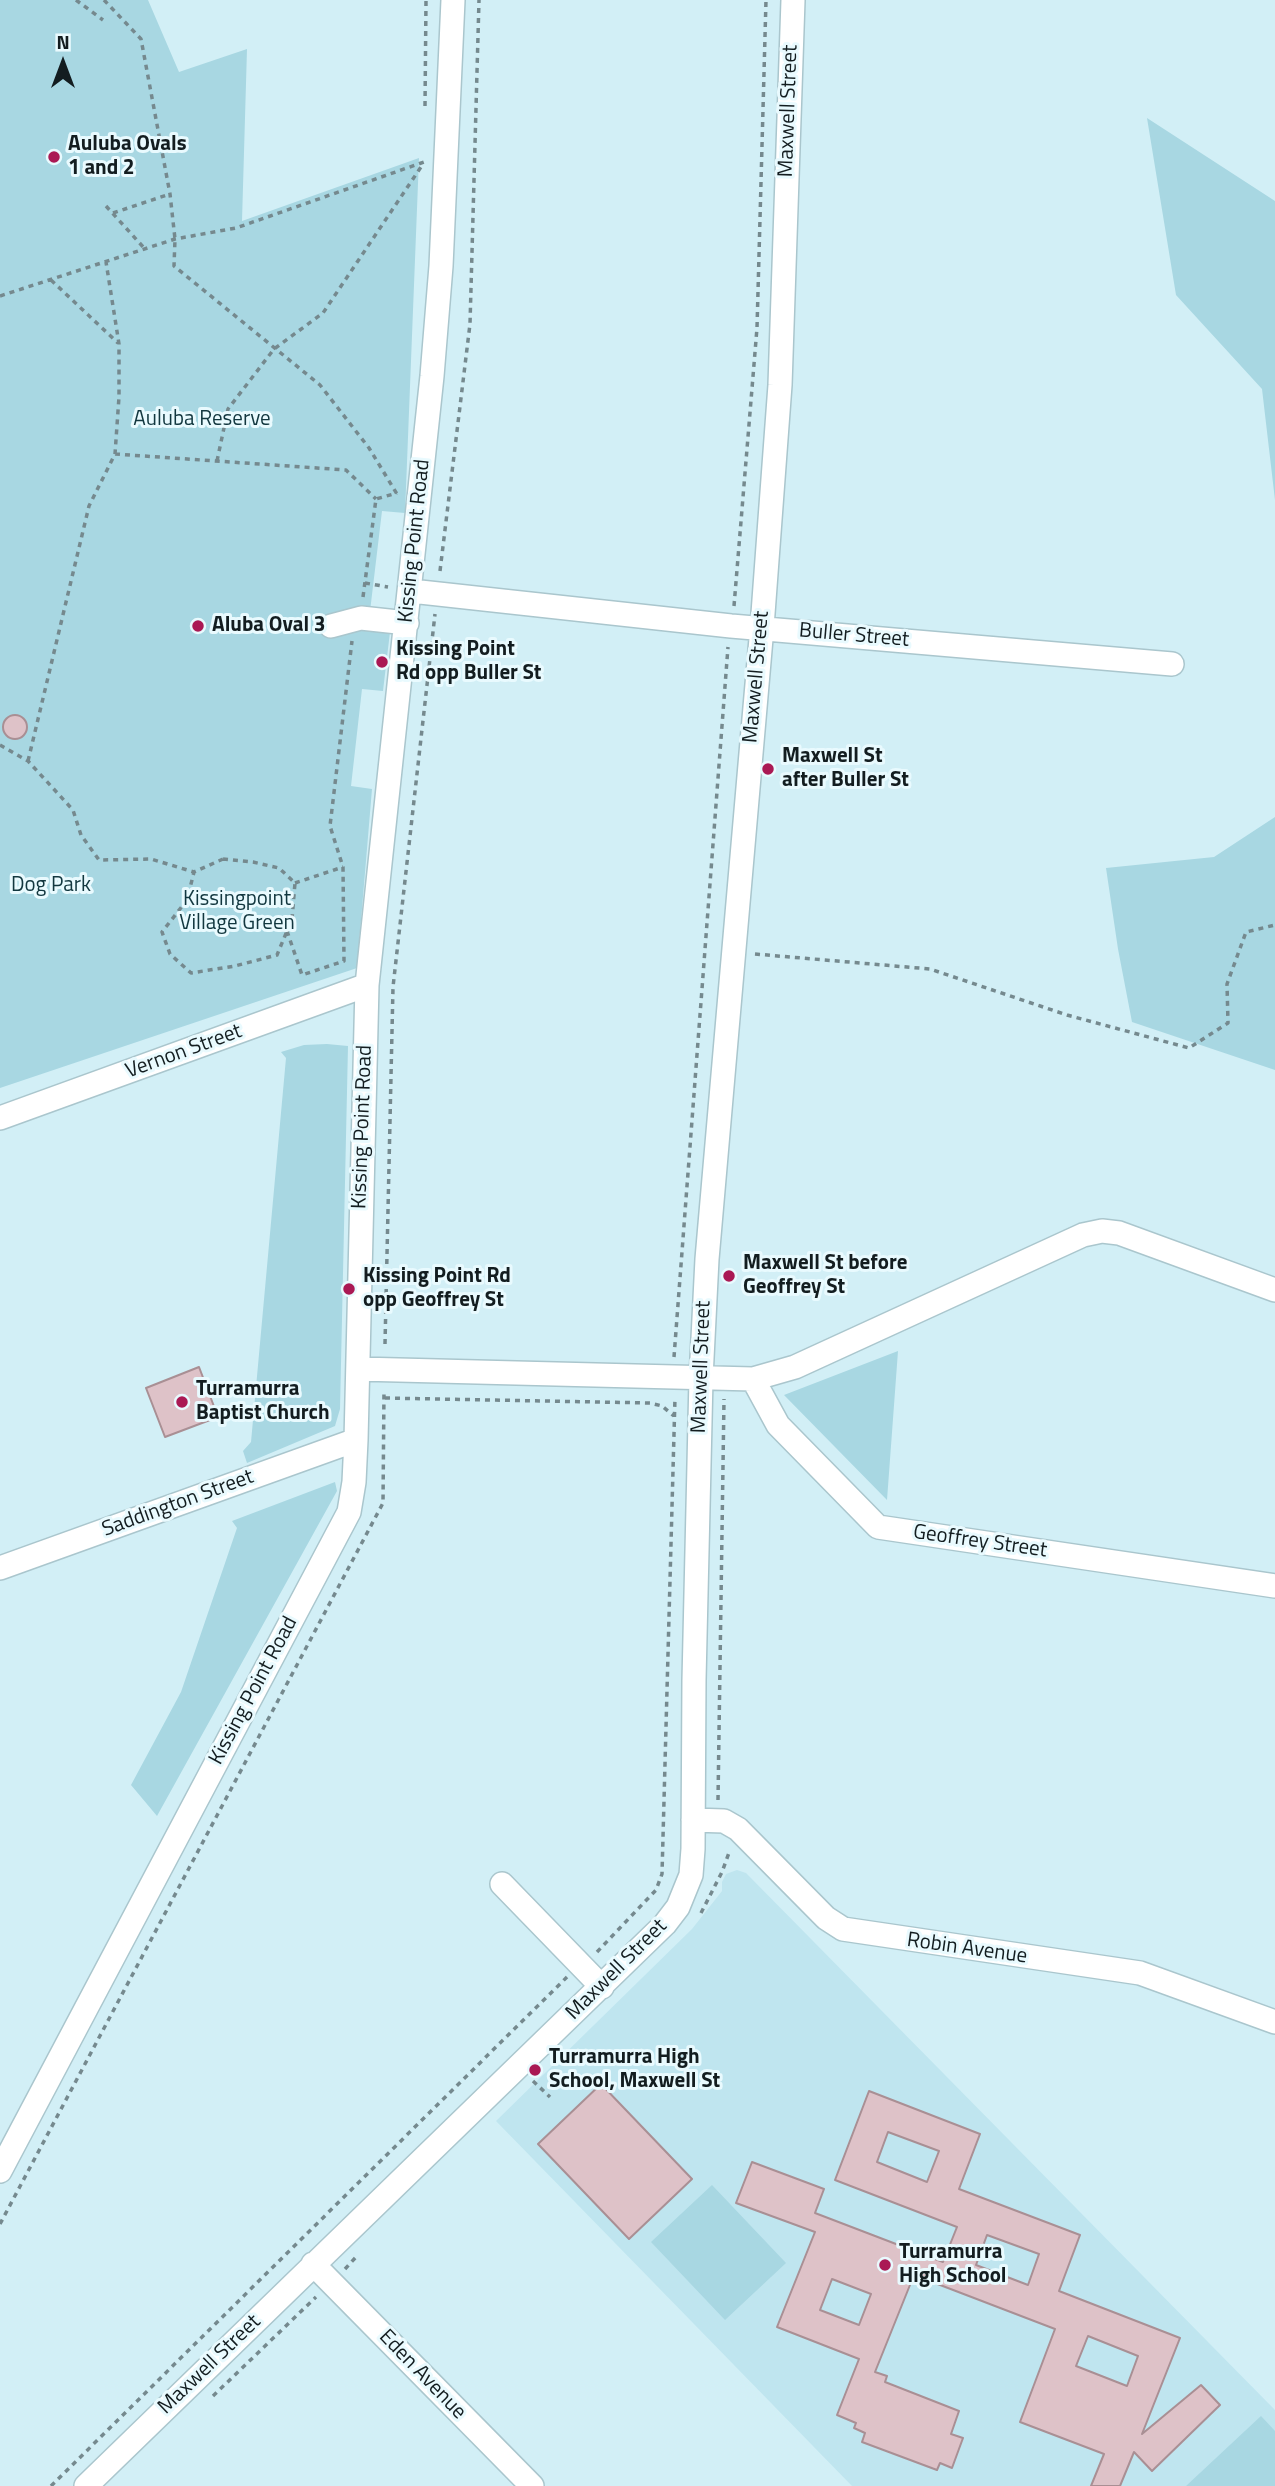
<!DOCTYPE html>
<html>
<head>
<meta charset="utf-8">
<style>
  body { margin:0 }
  #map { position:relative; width:1275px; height:2486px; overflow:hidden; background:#d2eff6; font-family:"Titillium Web",sans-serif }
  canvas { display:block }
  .north { position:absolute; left:28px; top:28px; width:70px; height:70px; -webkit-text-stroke:5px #e9fafe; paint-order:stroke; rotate:0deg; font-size:19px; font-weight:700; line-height:28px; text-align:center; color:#131d20 }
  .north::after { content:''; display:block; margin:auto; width:24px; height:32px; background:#131d20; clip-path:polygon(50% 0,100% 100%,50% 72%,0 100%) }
</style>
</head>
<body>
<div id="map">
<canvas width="1275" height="2486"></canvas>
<div class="north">N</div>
</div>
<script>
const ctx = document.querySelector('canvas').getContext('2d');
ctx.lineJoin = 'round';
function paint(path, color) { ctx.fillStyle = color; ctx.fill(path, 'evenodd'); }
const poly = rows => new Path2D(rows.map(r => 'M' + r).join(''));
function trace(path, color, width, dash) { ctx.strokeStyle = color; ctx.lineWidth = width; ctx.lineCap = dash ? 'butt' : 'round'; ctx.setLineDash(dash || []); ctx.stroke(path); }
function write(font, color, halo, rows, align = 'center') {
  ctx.font = font + ' "Titillium Web",sans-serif'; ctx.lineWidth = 6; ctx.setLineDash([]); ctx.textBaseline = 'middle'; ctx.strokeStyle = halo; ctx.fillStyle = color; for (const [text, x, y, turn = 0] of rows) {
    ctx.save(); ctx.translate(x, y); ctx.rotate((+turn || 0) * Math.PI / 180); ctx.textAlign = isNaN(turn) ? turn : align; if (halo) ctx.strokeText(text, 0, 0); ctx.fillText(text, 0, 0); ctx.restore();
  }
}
paint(poly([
  [737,1870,746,1873,1275,2410,1275,2486,852,2486,496,2121,692,1929,722,1891,722,1882,726,1874]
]), '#bfe5ef');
paint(poly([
  [0,0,148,0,179,72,247,49,242,221,419,158,405,513,382,511,368,628,390,632,383,691,362,689,351,786,372,789,357,968,0,1088],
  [1147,118,1275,201,1275,500,1262,389,1176,295],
  [1275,817,1275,1070,1132,1022,1118,949,1106,868,1214,857],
  [327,1044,348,1046,340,1409,335,1426,247,1463,243,1451,251,1442,286,1058,281,1052,304,1045],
  [898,1351,887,1500,784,1395],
  [335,1482,337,1491,157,1816,131,1785,181,1692,237,1528,232,1521],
  [712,2185,786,2263,725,2320,651,2242],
  [1261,2416,1275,2431,1275,2486,1186,2486]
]), '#a8d7e2');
const building = poly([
  '3 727a12 12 0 1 1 24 0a12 12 0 1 1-24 0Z',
  [199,1367,218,1417,165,1437,146,1388,199,1367],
  [601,2084,692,2179,629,2239,538,2144,601,2084],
  [869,2091,980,2134,959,2189,1080,2235,1059,2291,1180,2338,1142,2434,1201,2385,1220,2405,1152,2471,1134,2452,1120,2486,1091,2486,1104,2454,1020,2422,1055,2329,914,2275,875,2372,887,2376,885,2382,959,2411,951,2434,963,2438,952,2468,940,2463,937,2470,862,2442,865,2433,854,2428,856,2423,837,2415,859,2359,777,2327,815,2232,736,2203,752,2162,824,2189,815,2213,943,2262,957,2227,835,2180,869,2091],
  [888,2132,939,2151,927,2182,877,2162,888,2132],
  [987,2235,1039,2254,1028,2285,976,2265,987,2235],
  [832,2279,871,2294,859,2325,820,2310,832,2279],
  [1088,2336,1138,2356,1127,2386,1076,2366,1088,2336]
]);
paint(building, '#dec2c8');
trace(building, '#a98f94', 2);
const minor = poly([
  [411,591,731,626,1172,664],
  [331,626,361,618,407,623],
  [0,1118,367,985],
  [359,1369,753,1379,795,1367,1083,1235,1102,1231,1119,1233,1275,1290],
  [753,1379,778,1425,878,1527,1275,1586],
  [0,1568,356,1440],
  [693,1820,724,1821,738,1829,826,1918,843,1929,1140,1973,1275,2022],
  [502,1884,602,1987],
  [0,2171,349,1512,354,1482,356,1440,367,985,432,376,441,266,453,0],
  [313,2264,532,2486],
  [86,2486,665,1924,678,1907,691,1875,693,1849,694,1680,701,1378,707,1259,762,627,780,385,793,0]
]);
trace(minor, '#aac6cd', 26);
trace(poly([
  [76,0,103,20],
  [104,0,141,39,170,194,175,239,174,266,320,385,369,448,397,494],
  [425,106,426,0],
  [106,206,145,249],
  [113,213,170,194],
  [51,280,118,343],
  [0,296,175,239,236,228,424,162],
  [115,454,346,470,376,499],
  [217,461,228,409,274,349,323,313,423,164],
  [440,571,470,324,479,0],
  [365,583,388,587],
  [363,597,376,499,397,493],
  [734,606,757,328,766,0],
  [0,745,28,761,73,810,81,835,99,860,151,859,194,872],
  [28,761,89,506,115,454,119,397,119,344,106,262],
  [223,859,253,862,279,868,295,883,292,919,277,955,235,966,191,973,170,954,162,932,187,900,194,872,223,859],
  [295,883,343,867],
  [287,931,302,975,344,961,343,867,330,826,352,641],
  [755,954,930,969,1067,1015,1189,1048,1228,1023,1227,984,1246,932,1275,925],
  [385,1344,393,987,435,614],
  [674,1357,728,647],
  [385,1398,650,1403,662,1406,674,1416],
  [718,1800,724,1399],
  [701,1913,722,1872,730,1850],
  [597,1952,656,1890,662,1874,675,1397],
  [533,2081,550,2097],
  [0,2224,383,1503,384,1390],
  [345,2269,356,2257],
  [213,2396,316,2297],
  [51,2486,567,1977]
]), '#75898e', 3.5, [5, 5]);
trace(minor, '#fff', 23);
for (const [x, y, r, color] of [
  [54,157,7,"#aa1954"],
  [198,626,7,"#aa1954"],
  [382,662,7,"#aa1954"],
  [768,769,7,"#aa1954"],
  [729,1276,7,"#aa1954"],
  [349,1289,7,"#aa1954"],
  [182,1402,7,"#aa1954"],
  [535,2070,7,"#aa1954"],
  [885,2265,7,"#aa1954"]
]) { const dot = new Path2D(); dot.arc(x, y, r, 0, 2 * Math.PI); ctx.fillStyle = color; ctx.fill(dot); trace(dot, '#e9fafe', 2.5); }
write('21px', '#131d20', '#e9fafe', [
  ["Maxwell Street",789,111,-88],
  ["Kissing Point Road",415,541,-84],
  ["Buller Street",854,636,5],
  ["Maxwell Street",757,677,-85],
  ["Vernon Street",184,1052,-20],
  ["Kissing Point Road",363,1127,-88],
  ["Maxwell Street",702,1367,-88],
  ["Saddington Street",178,1504,-20],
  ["Geoffrey Street",980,1542,8],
  ["Kissing Point Road",254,1691,-62],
  ["Robin Avenue",967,1949,8],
  ["Maxwell Street",617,1970,-45],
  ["Maxwell Street",210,2365,-44],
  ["Eden Avenue",422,2375,46]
]);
write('bold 21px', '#131d20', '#e9fafe', [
  ["Auluba Ovals",68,145],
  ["1 and 2",68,169],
  ["Aluba Oval 3",212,626],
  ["Kissing Point",396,650],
  ["Rd opp Buller St",396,674],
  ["Maxwell St",782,757],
  ["after Buller St",782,781],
  ["Maxwell St before",743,1264],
  ["Geoffrey St",743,1288],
  ["Kissing Point Rd",363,1277],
  ["opp Geoffrey St",363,1301],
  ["Turramurra",196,1390],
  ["Baptist Church",196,1414],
  ["Turramurra High",549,2058],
  ["School, Maxwell St",549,2082],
  ["Turramurra",899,2253],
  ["High School",899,2277]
], 'left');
write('21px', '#12373f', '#e9fafe', [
  ["Auluba Reserve",202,420],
  ["Dog Park",51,886],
  ["Kissingpoint",237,900],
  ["Village Green",237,924]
]);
</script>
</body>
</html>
